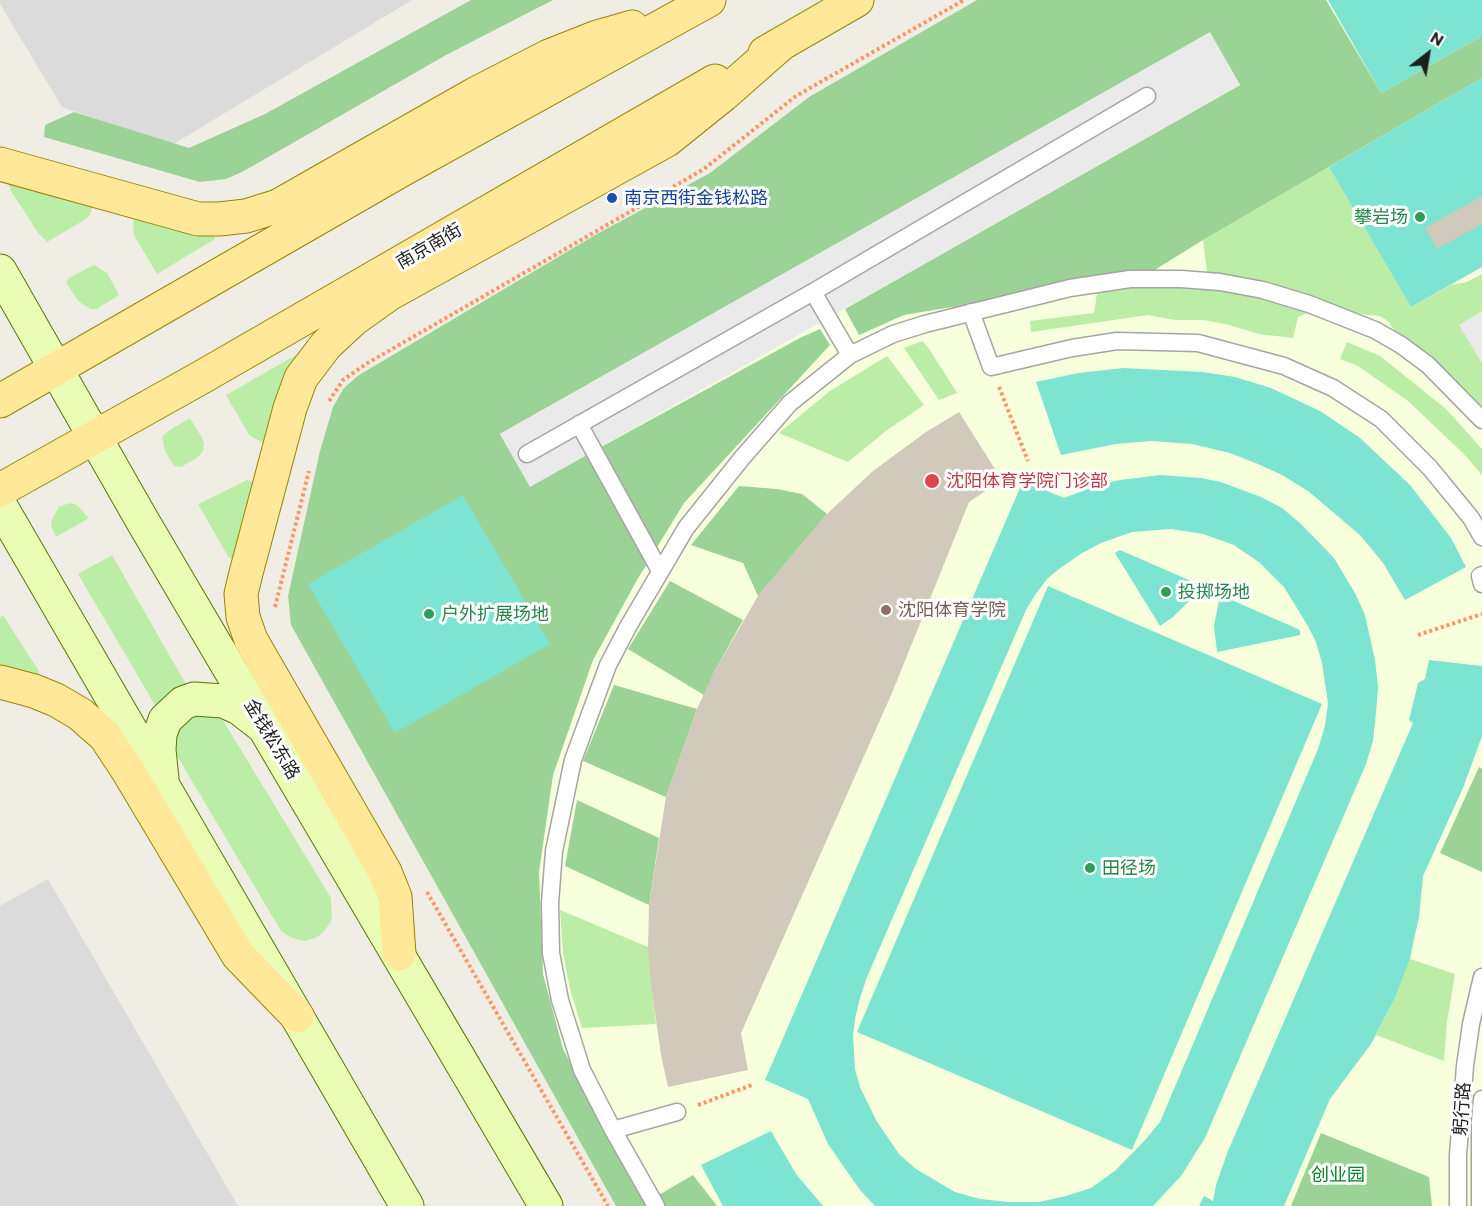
<!DOCTYPE html>
<html>
<head>
<meta charset="utf-8">
<style>
  body { margin:0 }
  #map { position:relative; width:1482px; height:1206px; overflow:hidden; background:#f0eee4; font-family:Commissioner,sans-serif }
  canvas { display:block }
  .north { position:absolute; left:1398px; top:24px; width:60px; height:60px; -webkit-text-stroke:4px #fff; paint-order:stroke; rotate:31deg; font-size:16px; font-weight:700; line-height:24px; text-align:center; color:#1e1e1e }
  .north::after { content:''; display:block; margin:auto; width:21px; height:27px; background:#1e1e1e; clip-path:polygon(50% 0,100% 100%,50% 72%,0 100%) }
</style>
</head>
<body>
<div id="map">
<canvas width="1482" height="1206"></canvas>
<div class="north">N</div>
</div>
<script>
const ctx = document.querySelector('canvas').getContext('2d');
ctx.lineJoin = 'round';
function paint(path, color) { ctx.fillStyle = color; ctx.fill(path, 'evenodd'); }
const poly = rows => new Path2D(rows.map(r => 'M' + r).join(''));
function trace(path, color, width, dash) { ctx.strokeStyle = color; ctx.lineWidth = width; ctx.lineCap = dash ? 'butt' : 'round'; ctx.setLineDash(dash || []); ctx.stroke(path); }
function write(font, color, halo, rows, align = 'center') {
  ctx.font = font + ' Commissioner,"Noto Sans SC",sans-serif'; ctx.lineWidth = 6; ctx.setLineDash([]); ctx.textBaseline = 'middle'; ctx.strokeStyle = halo; ctx.fillStyle = color; for (const [text, x, y, turn = 0] of rows) {
    ctx.save(); ctx.translate(x, y); ctx.rotate((+turn || 0) * Math.PI / 180); ctx.textAlign = isNaN(turn) ? turn : align; if (halo) ctx.strokeText(text, 0, 0); ctx.fillText(text, 0, 0); ctx.restore();
  }
}
paint(poly([
  [0,0,412,0,172,145,62,107,0,4],
  [48,879,238,1206,0,1206,0,906]
]), '#dcdbdb');
paint(poly([
  [1087,0,1482,0,1482,1206,616,1206,291,625,288,596,291,579]
]), '#f8ffdd');
paint(poly([
  [1329,167,1411,307,1451,285,1467,282,1482,274,1482,312,1460,325,1482,363,1482,410,1396,333,1388,321,1380,316,1314,310,1298,317,1293,338,1259,334,1226,324,1203,320,1175,320,1148,315,1031,332,1030,321,1094,313,1097,293,1156,285,1209,287,1203,240],
  [11,181,93,202,90,215,86,219,47,242,39,234,11,191,9,185],
  [135,214,214,232,215,239,157,274,134,235,133,219],
  [94,265,107,273,119,295,97,309,91,309,78,301,66,282,69,278],
  [922,341,928,347,957,393,939,400,904,348],
  [1347,342,1380,356,1446,409,1482,449,1482,475,1463,453,1408,401,1358,366,1340,359],
  [296,355,301,359,265,444,249,435,226,395],
  [887,356,924,405,886,431,848,462,779,433,830,391],
  [190,418,202,438,204,444,203,451,197,458,181,467,174,466,165,451,162,437,168,431],
  [247,480,257,483,237,560,229,558,198,504],
  [70,503,77,505,89,518,56,537,51,526,52,519,59,507],
  [112,555,187,686,155,705,78,574],
  [3,615,38,670,40,676,0,668,0,618],
  [189,712,215,715,224,722,331,898,332,919,323,933,315,938,305,941,292,938,281,931,176,754,174,725],
  [560,910,648,947,656,1024,582,1028,570,989,563,953],
  [1410,959,1455,974,1447,1022,1444,1061,1376,1035,1395,998]
]), '#bbeda6');
paint(poly([
  [471,0,553,0,446,55,244,171,226,179,200,182,44,137,45,125,74,112,189,148,265,114],
  [977,0,1326,0,1381,93,1482,36,1482,78,1203,240,1124,289,946,308,904,315,859,335,845,309,1240,85,1210,33,500,434,530,486,800,338,820,329,830,345,684,503,637,580,593,660,553,775,539,872,543,974,563,1049,647,1202,693,1175,717,1206,616,1206,291,625,288,596,320,451,333,407,344,388,359,375,597,234,710,173,809,97],
  [739,486,777,489,802,494,827,514,758,596,743,563,691,545],
  [670,581,743,620,714,672,704,695,628,649],
  [614,685,697,709,666,797,583,761],
  [1479,767,1482,769,1482,872,1440,853],
  [577,800,659,838,649,905,565,866],
  [1321,1133,1429,1177,1432,1206,1291,1206]
]), '#9bd296');
paint(poly([
  [1328,0,1482,0,1482,36,1381,93],
  [1482,78,1482,267,1411,307,1329,167],
  [1124,368,1203,372,1235,377,1271,388,1320,411,1360,438,1410,485,1451,538,1466,567,1405,600,1383,563,1360,535,1308,491,1282,475,1258,464,1230,453,1192,444,1152,441,1116,444,1061,455,1036,382,1078,373],
  [1161,475,1201,478,1221,482,1261,497,1282,508,1300,523,1334,558,1356,595,1365,615,1375,660,1378,687,1376,713,1373,741,1366,764,1205,1138,1181,1176,1153,1206,875,1206,860,1190,828,1144,808,1099,765,1080,1023,481,1064,498,1101,484,1120,480],
  [1171,529,1203,534,1234,545,1260,563,1284,587,1308,626,1316,642,1322,663,1328,703,1325,726,1318,749,1160,1122,1146,1139,1116,1170,1091,1188,1066,1196,1039,1202,1009,1202,980,1199,955,1192,916,1169,899,1154,876,1120,860,1087,855,1069,853,1036,855,1019,860,998,867,977,1026,610,1035,595,1047,579,1059,569,1082,553,1101,543,1132,532],
  [463,495,550,644,395,733,308,584],
  [1120,550,1198,584,1189,601,1173,617,1160,626,1115,553],
  [1048,586,1322,704,1132,1150,857,1032],
  [1220,595,1298,629,1300,631,1300,635,1217,652,1214,626],
  [1429,660,1482,666,1482,736,1463,788,1423,876,1419,918,1414,939,1410,959,1395,998,1371,1044,1330,1099,1284,1206,1199,1206,1204,1196,1213,1201,1216,1185,1228,1151,1413,723,1409,720,1418,683,1425,679],
  [771,1131,796,1174,823,1206,723,1206,701,1165]
]), '#7ce4d1');
paint(poly([
  [1210,32,1240,85,530,487,500,434],
  [1482,311,1482,363,1459,325]
]), '#eaeaea');
paint(poly([
  [1482,196,1482,224,1437,249,1425,228],
  [959,412,1002,480,969,502,892,693,741,1033,748,1070,668,1087,661,1055,650,976,648,947,649,905,666,797,697,709,714,672,758,596,827,514,873,471,926,432]
]), '#d0c9bc');
const lane = poly([
  [813,292,850,355],
  [971,312,991,367,1072,348,1117,341,1198,343,1284,366,1333,388,1381,419,1430,468,1471,518,1482,537],
  [579,424,660,571],
  [527,454,813,292,1147,96],
  [1482,575,1480,576,1482,584],
  [613,1130,677,1112],
  [656,1206,613,1130,582,1070,560,1000,551,953,550,903,554,851,573,760,608,665,629,625,686,528,742,458,790,403,850,355,893,334,925,324,1070,288,1130,279,1181,279,1220,282,1263,290,1309,304,1375,330,1401,345,1428,365,1482,420],
  [1458,1206,1458,1155,1465,1066,1471,1024,1482,977],
  [1480,1206,1480,1122,1482,1099]
]);
const secondary = poly([
  [0,271,142,520,546,1206],
  [0,505,407,1206],
  [162,779,159,750,160,734,165,720,183,703,194,699,223,701,239,708,261,725]
]);
const primary = poly([
  [765,53,857,0],
  [0,164,198,219,219,219,246,216,278,206,475,94,549,56,597,37,632,27],
  [0,401,405,168,709,0],
  [0,490,202,377,715,81],
  [0,682,34,691,56,700,80,714,105,736,128,771,238,955,297,1016],
  [399,954,395,897,385,872,251,640,243,617,241,594,246,573,290,408,301,378,326,345,354,319,389,294,667,140,723,95,782,43]
]);
trace(lane, '#a5a5a5', 19);
trace(secondary, '#547a00', 35);
trace(primary, '#988500', 35);
trace(poly([
  [999,387,1028,461],
  [329,401,343,380,366,364,704,169,796,96,964,0],
  [275,607,309,471],
  [1418,635,1482,614],
  [427,892,608,1206],
  [698,1105,752,1085]
]), '#ff9465', 4, [3, 3]);
trace(lane, '#fff', 16);
trace(secondary, '#ebfdb4', 33);
trace(primary, '#ffe899', 33);
for (const [x, y, r, color] of [
  [612,198,6,"#1a4fb4"],
  [1420,217,6,"#2e9e5b"],
  [932,481,8,"#e0444e"],
  [1166,592,6,"#2e9e5b"],
  [886,610,6,"#8d6e63"],
  [429,614,6,"#2e9e5b"],
  [1090,868,6,"#2e9e5b"]
]) { const dot = new Path2D(); dot.arc(x, y, r, 0, 2 * Math.PI); ctx.fillStyle = color; ctx.fill(dot); trace(dot, '#fff', 2); }
write('18px', '#164399', '#fff', [
  ["南京西街金钱松路",624,198]
], 'left');
write('18px', '#27864d', '#fff', [
  ["攀岩场",1408,217,"right"],
  ["投掷场地",1178,592],
  ["户外扩展场地",441,614],
  ["田径场",1102,868]
], 'left');
write('18px', '#1e1e1e', '#fff', [
  ["南京南街",429,246,-30],
  ["金钱松东路",272,739,59],
  ["躬行路",1462,1109,-86]
]);
write('18px', '#be3a42', '#fff', [
  ["沈阳体育学院门诊部",946,481]
], 'left');
write('18px', '#785e54', '#fff', [
  ["沈阳体育学院",898,610]
], 'left');
write('18px', '#048429', '#fff', [
  ["创业园",1338,1175]
]);
</script>
</body>
</html>
